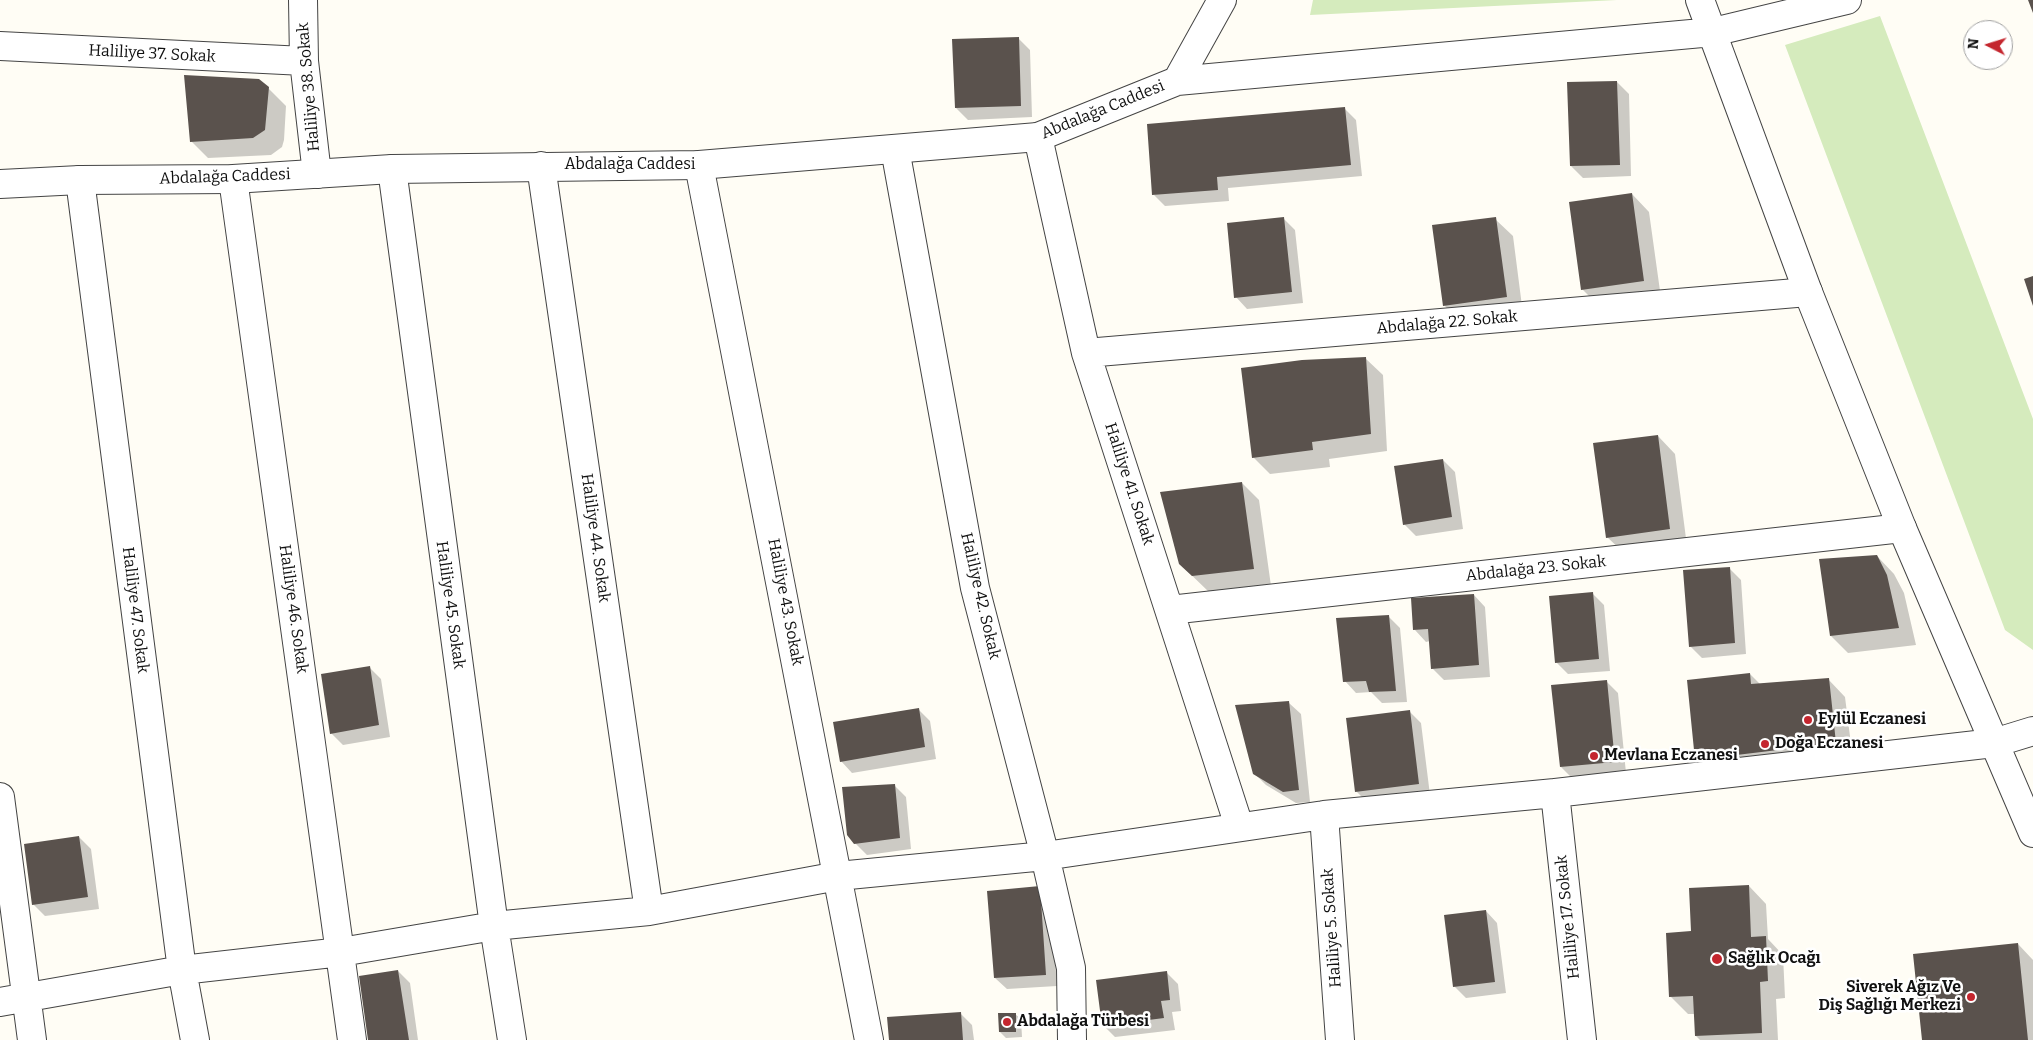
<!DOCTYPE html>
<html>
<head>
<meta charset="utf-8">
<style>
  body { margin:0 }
  #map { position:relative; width:2033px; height:1040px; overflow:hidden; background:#fffdf5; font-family:Bitter,serif }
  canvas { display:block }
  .north { position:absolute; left:1963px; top:20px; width:50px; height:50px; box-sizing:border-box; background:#fff; border:1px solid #a0a0a0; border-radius:50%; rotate:275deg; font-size:14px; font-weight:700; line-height:20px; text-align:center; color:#111 }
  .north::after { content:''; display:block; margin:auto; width:18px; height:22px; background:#c4262e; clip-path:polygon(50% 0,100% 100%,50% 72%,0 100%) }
</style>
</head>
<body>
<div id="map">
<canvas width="2033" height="1040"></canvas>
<div class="north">N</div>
</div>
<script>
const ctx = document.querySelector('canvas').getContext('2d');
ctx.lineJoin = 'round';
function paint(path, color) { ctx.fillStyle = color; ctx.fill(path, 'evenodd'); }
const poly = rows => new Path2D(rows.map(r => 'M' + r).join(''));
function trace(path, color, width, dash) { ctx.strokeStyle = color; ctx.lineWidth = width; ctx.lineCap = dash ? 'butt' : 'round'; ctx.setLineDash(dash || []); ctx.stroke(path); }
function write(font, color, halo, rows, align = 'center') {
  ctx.font = font + ' Bitter,serif'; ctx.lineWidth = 5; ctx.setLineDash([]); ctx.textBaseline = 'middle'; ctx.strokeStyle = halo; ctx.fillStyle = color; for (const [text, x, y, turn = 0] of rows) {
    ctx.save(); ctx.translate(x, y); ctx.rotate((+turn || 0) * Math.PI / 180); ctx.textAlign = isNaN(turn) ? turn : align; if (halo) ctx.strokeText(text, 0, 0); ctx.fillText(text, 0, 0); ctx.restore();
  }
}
paint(poly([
  [1313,0,1617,0,1310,15],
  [1880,16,2033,419,2033,650,2005,630,1785,45]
]), '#d5ebbd');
paint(poly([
  [1018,38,1030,50,1032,117,968,120,956,108],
  [1617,82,1629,94,1631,176,1583,178,1571,166],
  [268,88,286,106,284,140,282,147,271,155,208,158,191,141],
  [1344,108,1356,120,1362,176,1228,188,1229,201,1165,206,1154,195],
  [1632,194,1649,212,1661,298,1600,307,1582,289],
  [1283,218,1295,230,1303,303,1247,309,1236,297],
  [1495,219,1513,236,1523,314,1461,323,1444,305],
  [1365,358,1383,375,1387,451,1329,459,1330,467,1270,474,1253,457],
  [1658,436,1675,454,1687,546,1625,554,1607,537],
  [1443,460,1455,472,1463,529,1416,536,1404,524],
  [1242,483,1259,500,1271,586,1210,593,1180,564],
  [1877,556,1894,574,1904,593,1916,645,1848,653,1831,636],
  [1729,568,1741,580,1746,654,1702,658,1690,646],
  [1593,594,1604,605,1610,671,1568,674,1556,662],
  [1474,595,1485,607,1490,677,1444,680,1432,668,1430,641,1426,642,1415,630,1413,600],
  [1388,616,1400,628,1407,702,1382,703,1371,692,1356,693,1345,681],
  [369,667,381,679,390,737,343,745,331,733],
  [1750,674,1760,684,1828,679,1845,697,1853,760,1714,776,1696,759],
  [1606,681,1618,693,1626,773,1573,779,1561,767],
  [1289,703,1301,714,1310,802,1296,803,1266,785,1254,773],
  [918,709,930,721,936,759,852,773,841,761],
  [1409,711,1421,723,1430,795,1368,803,1356,791],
  [894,785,906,797,911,849,867,855,855,843],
  [79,837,91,849,99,909,45,916,33,904],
  [1749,886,1766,904,1768,939,1783,955,1785,998,1776,999,1778,1040,1700,1040,1696,1036,1695,1014,1688,1014,1671,997,1692,932],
  [1039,888,1051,899,1057,986,1007,989,995,978],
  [1486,911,1497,923,1506,993,1466,998,1454,986],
  [2018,944,2033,960,2033,1040,1924,1040],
  [398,971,410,983,418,1040,370,1040],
  [1166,972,1178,984,1181,1011,1172,1012,1175,1030,1115,1037,1103,1025],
  [960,1013,972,1025,974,1040,891,1040],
  [1015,1014,1021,1019,1022,1037,1006,1038,1000,1032]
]), '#0003');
paint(poly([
  [2028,0,2033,0,2033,13],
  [1019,37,1021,106,955,108,952,39],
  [184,75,259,79,269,87,265,130,253,138,190,142],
  [1617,81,1620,165,1570,166,1567,82],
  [1345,107,1351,165,1217,177,1218,190,1152,195,1147,124],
  [1632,193,1644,281,1581,290,1569,202],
  [1284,217,1292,292,1234,298,1227,223],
  [1496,217,1507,297,1443,306,1432,225],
  [2033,276,2033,306,2024,279],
  [1366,357,1371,434,1312,442,1313,450,1252,458,1241,368,1302,360],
  [1658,435,1670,529,1606,538,1593,443],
  [1443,459,1452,517,1403,525,1394,466],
  [1242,482,1254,569,1192,576,1179,564,1160,492],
  [1877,555,1887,575,1899,628,1830,636,1819,559],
  [1730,567,1735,643,1689,647,1683,570],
  [1593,592,1599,659,1555,663,1549,596],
  [1474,594,1479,665,1431,669,1428,629,1413,630,1411,598],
  [1389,615,1396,691,1369,692,1366,681,1343,682,1336,618],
  [370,666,379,725,330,734,321,674],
  [1750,673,1751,684,1829,678,1836,743,1695,760,1687,680],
  [1607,680,1615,762,1560,767,1551,685],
  [1289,701,1299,790,1283,792,1253,774,1235,705],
  [919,708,925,747,840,762,833,722],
  [1410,710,1419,784,1355,792,1346,718],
  [895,784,900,838,854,844,847,835,842,787],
  [79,836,88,897,32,905,24,844],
  [1749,885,1751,937,1766,936,1768,981,1760,982,1762,1033,1695,1036,1693,996,1669,997,1666,933,1691,931,1689,888],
  [1040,886,1046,975,994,978,987,891],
  [1486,910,1495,982,1453,987,1444,915],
  [2018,943,2028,1040,1922,1040,1913,954],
  [398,970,409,1040,368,1040,359,976],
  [1167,971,1170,1000,1161,1001,1164,1018,1102,1026,1096,980],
  [961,1012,963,1040,889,1040,887,1017],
  [998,1013,1016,1013,1016,1032,999,1032]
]), '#5a524d');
const minor = poly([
  [303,0,304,61,317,174],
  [1713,32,1847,0],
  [0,46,304,61],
  [1038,137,1086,353,1239,826],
  [895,149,975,588,1045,856,1071,968,1072,1040],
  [699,165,869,1040],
  [541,166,649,911],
  [392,169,494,926,512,1040],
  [233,179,352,1040],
  [80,180,182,970,195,1040],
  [1086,353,1808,292],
  [1170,610,1902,528],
  [1555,793,1582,1040],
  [0,797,32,1040],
  [1324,815,1340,1040],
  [0,1002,182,970,341,952,494,926,649,911,838,876,1045,856,1324,815,1555,793,1994,743]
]);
const tertiary = poly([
  [1700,0,1808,292,1902,528,2033,833],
  [1177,81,1713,32],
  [0,184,80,180,233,179,392,169,699,165,1038,137,1177,81,1222,0],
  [1994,743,2033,731]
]);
trace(minor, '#444', 30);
trace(tertiary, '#444', 30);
trace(minor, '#fff', 28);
trace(tertiary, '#fff', 28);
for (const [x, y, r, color] of [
  [1808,720,5,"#c4262e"],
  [1765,744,5,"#c4262e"],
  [1594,756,5,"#c4262e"],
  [1717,959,6,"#c4262e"],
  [1971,997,5,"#c4262e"],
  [1007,1022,5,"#c4262e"]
]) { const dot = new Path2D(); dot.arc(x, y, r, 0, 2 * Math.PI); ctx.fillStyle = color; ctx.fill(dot); trace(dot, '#fff', 2); }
write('16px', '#111', '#fff', [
  ["Haliliye 37. Sokak",152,54,3],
  ["Haliliye 38. Sokak",309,87,-95],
  ["Abdalağa Caddesi",1103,110,-22],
  ["Abdalağa Caddesi",630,165],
  ["Abdalağa Caddesi",225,177,-2],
  ["Abdalağa 22. Sokak",1447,323,-5],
  ["Haliliye 41. Sokak",1129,484,72],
  ["Haliliye 44. Sokak",595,538,82],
  ["Abdalağa 23. Sokak",1536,569,-6],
  ["Haliliye 42. Sokak",980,596,77],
  ["Haliliye 43. Sokak",785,602,79],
  ["Haliliye 45. Sokak",450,605,82],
  ["Haliliye 46. Sokak",293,609,82],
  ["Haliliye 47. Sokak",135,610,83],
  ["Haliliye 17. Sokak",1568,917,-96],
  ["Haliliye 5. Sokak",1332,928,-94]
]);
write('bold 16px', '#111', '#fff', [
  ["Eylül Eczanesi",1818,720],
  ["Doğa Eczanesi",1775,744],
  ["Mevlana Eczanesi",1604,756],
  ["Sağlık Ocağı",1728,959],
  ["Siverek Ağız Ve",1961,988,"right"],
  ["Diş Sağlığı Merkezi",1961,1006,"right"],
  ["Abdalağa Türbesi",1017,1022]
], 'left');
</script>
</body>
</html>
